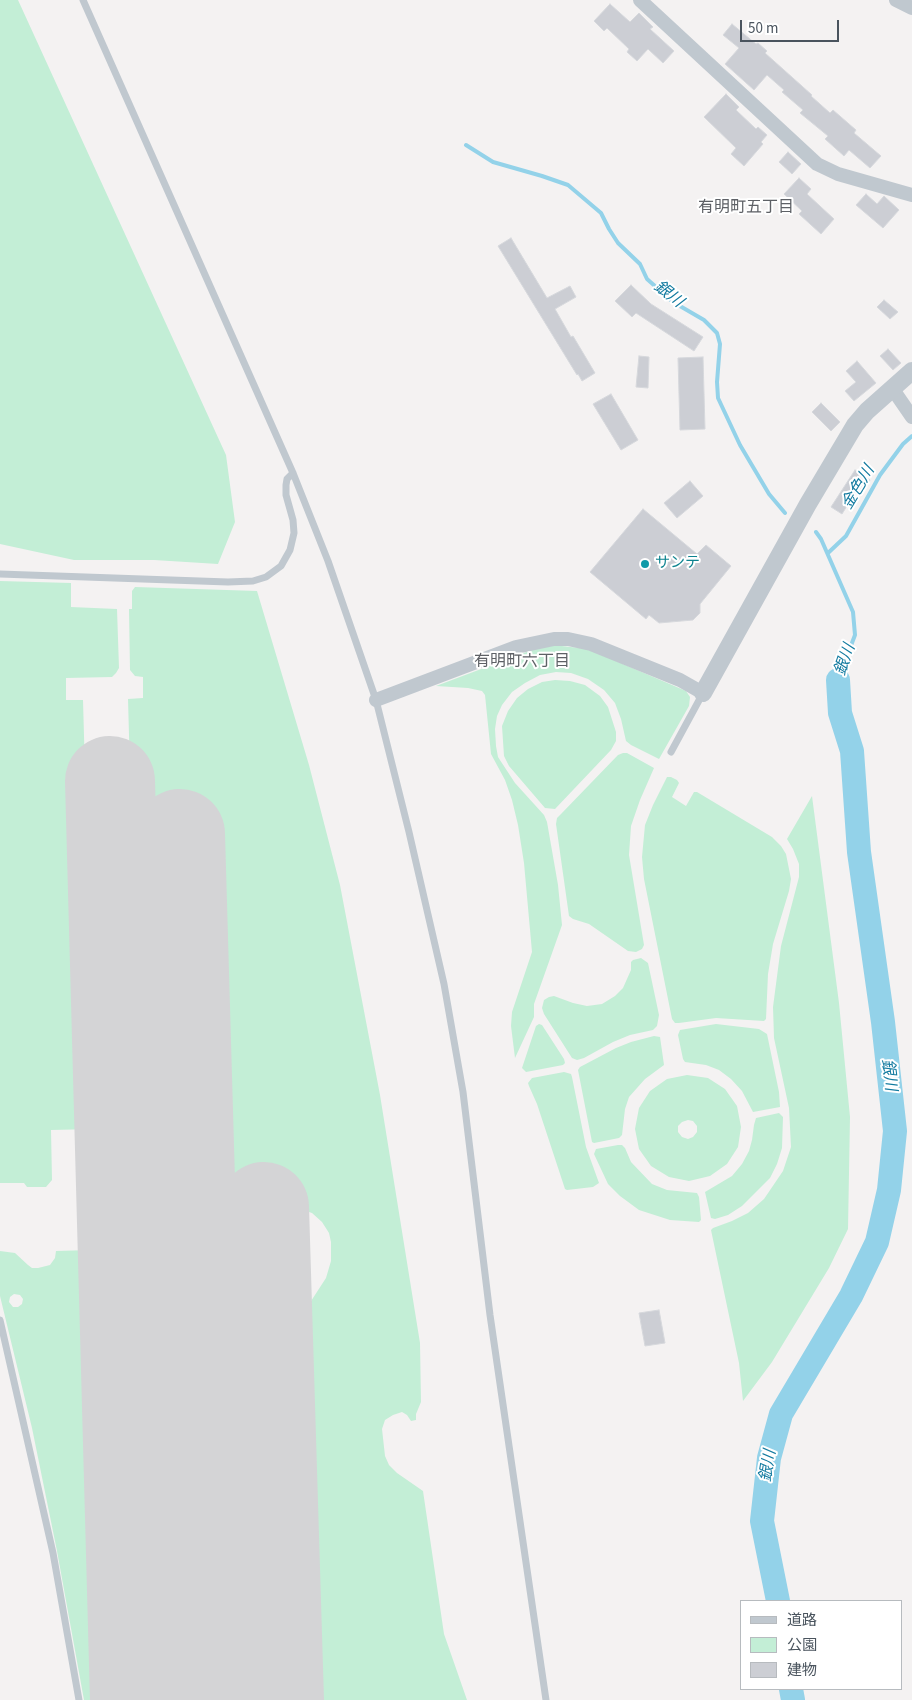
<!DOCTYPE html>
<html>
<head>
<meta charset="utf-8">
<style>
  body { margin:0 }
  #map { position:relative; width:912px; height:1700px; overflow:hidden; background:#f4f2f2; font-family:"Source Sans 3","Noto Sans JP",sans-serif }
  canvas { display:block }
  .legend { position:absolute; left:740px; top:1600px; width:162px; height:90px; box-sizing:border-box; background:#fff; border:1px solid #b7bbbf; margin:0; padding:6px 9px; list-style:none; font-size:15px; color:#4a545e }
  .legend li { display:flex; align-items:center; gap:10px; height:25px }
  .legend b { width:25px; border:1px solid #b7bbbf }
  .scale { position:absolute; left:740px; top:20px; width:99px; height:22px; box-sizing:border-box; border:2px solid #4a545e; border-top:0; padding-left:6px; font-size:15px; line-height:18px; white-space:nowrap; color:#4a545e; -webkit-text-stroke:4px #fff; paint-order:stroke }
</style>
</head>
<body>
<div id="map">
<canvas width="912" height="1700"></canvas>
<ul class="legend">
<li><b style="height:6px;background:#c0c8cf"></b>道路</li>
<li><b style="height:14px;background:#c3eed6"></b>公園</li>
<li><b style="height:14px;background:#ccced4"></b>建物</li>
</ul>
<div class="scale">50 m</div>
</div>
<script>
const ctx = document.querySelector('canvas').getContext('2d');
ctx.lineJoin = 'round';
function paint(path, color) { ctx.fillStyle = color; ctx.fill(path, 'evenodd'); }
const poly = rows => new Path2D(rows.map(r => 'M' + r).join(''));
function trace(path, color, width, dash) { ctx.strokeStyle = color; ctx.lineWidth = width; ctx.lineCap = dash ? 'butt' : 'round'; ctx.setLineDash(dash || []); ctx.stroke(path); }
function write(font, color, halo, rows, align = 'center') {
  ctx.font = font + ' "Source Sans 3","Noto Sans JP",sans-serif'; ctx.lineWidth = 4; ctx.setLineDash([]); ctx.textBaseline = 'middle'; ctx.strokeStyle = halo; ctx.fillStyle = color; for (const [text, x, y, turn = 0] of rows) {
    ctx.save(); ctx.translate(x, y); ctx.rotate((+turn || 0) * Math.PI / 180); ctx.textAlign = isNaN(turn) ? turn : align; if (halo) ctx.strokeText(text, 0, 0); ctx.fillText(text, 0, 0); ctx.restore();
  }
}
paint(poly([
  [0,0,18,0,226,455,235,522,218,564,154,560,74,560,0,544],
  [0,581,71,583,71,607,117,609,119,668,116,673,112,677,66,678,66,700,83,700,95,1129,51,1130,52,1180,46,1187,27,1187,24,1183,0,1183],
  [135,587,257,591,309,765,340,885,380,1095,420,1343,421,1402,416,1414,416,1420,411,1421,407,1415,402,1412,393,1415,385,1420,382,1429,385,1456,389,1465,397,1473,423,1491,444,1634,467,1700,305,1700,295,1343,300,1318,326,1278,331,1261,331,1242,329,1233,322,1222,312,1213,297,1208,248,1209,262,1700,156,1700,146,1327,152,1286,148,1128,140,1128,128,699,143,698,143,677,135,676,130,670,129,609,132,609,132,591],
  [553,645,588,649,686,691,690,697,689,706,659,759,631,745,626,741,621,719,615,703,604,690,588,679,571,673,556,672,540,675,525,683,512,692,502,705,497,716,495,729,496,746,498,757,515,783,544,815,547,822,558,885,562,925,534,1004,534,1017,515,1058,511,1026,512,1012,532,952,524,863,518,825,512,800,505,780,491,754,485,695,482,691,468,688,436,686,537,648],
  [555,680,570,681,585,685,600,696,608,707,616,732,616,741,611,750,555,809,545,808,509,766,504,756,502,726,508,711,517,698,528,689,542,682],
  [106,749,123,764,134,1128,101,1129,91,765],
  [623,753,627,753,654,768,640,800,631,826,629,855,644,945,642,949,636,952,628,951,589,924,573,919,569,916,556,824,557,818,561,814,618,755],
  [667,777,671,777,677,780,679,783,672,797,686,806,694,792,697,792,772,837,781,846,786,854,791,879,789,891,773,944,768,974,766,1019,764,1021,716,1018,679,1023,675,1023,672,1019,644,879,642,857,645,825,653,805],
  [812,796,839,1003,850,1117,848,1229,829,1268,772,1362,743,1401,739,1363,711,1230,713,1228,732,1221,748,1213,764,1199,783,1171,791,1147,789,1108,774,1038,773,1007,781,946,799,877,799,864,793,849,787,839],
  [641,958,648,963,659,1015,657,1026,653,1030,630,1035,613,1042,584,1058,577,1060,572,1058,544,1014,542,1008,544,1000,549,997,554,996,573,1003,587,1006,602,1004,615,996,623,988,631,970,631,962,633,960],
  [539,1024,542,1025,564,1059,565,1063,563,1065,526,1072,522,1068,536,1026],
  [716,1024,759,1029,767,1034,779,1092,780,1107,753,1112,742,1091,731,1079,719,1070,706,1065,685,1062,683,1059,678,1035,680,1030],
  [654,1036,660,1037,664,1065,645,1079,629,1097,625,1109,622,1135,619,1138,594,1143,592,1142,578,1070,580,1067,616,1048,631,1042],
  [564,1072,571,1074,572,1077,586,1147,599,1183,593,1187,567,1190,565,1189,537,1104,529,1086,528,1083,532,1078],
  [687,1075,708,1078,725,1089,737,1106,741,1127,738,1147,727,1164,710,1176,689,1181,669,1177,651,1166,639,1149,635,1129,639,1108,650,1091,667,1079],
  [688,1120,693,1121,697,1126,697,1132,693,1137,688,1139,682,1137,678,1132,678,1126,682,1122],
  [779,1113,783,1117,782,1148,777,1164,770,1178,742,1206,728,1215,715,1219,711,1218,705,1192,732,1176,742,1164,749,1151,752,1140,754,1125,756,1118],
  [618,1145,622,1145,625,1148,631,1162,652,1184,667,1190,697,1193,699,1197,701,1220,699,1222,670,1220,639,1210,620,1196,608,1184,594,1154,596,1149],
  [112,1249,130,1249,131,1288,140,1326,151,1700,117,1700,113,1548,118,1547,115,1525,112,1525,106,1328,113,1289],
  [91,1250,92,1291,101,1329,106,1526,94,1528,97,1549,107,1548,111,1700,84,1700,57,1551,32,1428,0,1296,0,1251,15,1253,28,1265,32,1268,38,1268,50,1265,55,1258,56,1251],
  [14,1294,20,1295,23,1299,22,1304,18,1307,13,1307,9,1302,10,1297]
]), '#c3eed6');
trace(poly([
  [466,145,493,162,542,176,568,185,601,213,609,229,618,243,640,264,647,279,673,302,704,320,717,333,720,344,717,382,718,398,740,445,769,494,785,513],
  [816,532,821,539,853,612,855,635,838,680],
  [828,553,846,536,880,475,903,444,912,436]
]), '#93d2e9', 4);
trace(poly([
  [778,1601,762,1521,769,1458,781,1414,851,1296,877,1242,889,1190,895,1131,883,1022,859,852,852,751,840,713,838,680],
  [791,1689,793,1700]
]), '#93d2e9', 24);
trace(poly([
  [110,781,135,1700],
  [180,834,205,1700],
  [264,1207,279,1700]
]), '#d4d4d6', 90);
const building = poly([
  [610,4,630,22,639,13,653,27,650,29,674,51,663,63,648,49,637,61,627,52,629,49,607,28,604,31,594,21,610,4],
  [732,24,756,44,758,43,767,51,765,53,812,95,811,96,830,113,833,110,856,130,854,133,881,156,870,168,849,150,844,156,825,139,828,136,800,113,803,110,782,92,784,90,767,75,754,90,725,64,739,48,723,35,732,24],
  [726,94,739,107,736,110,756,129,758,127,767,135,761,142,763,144,744,166,731,154,736,148,704,117,726,94],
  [788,152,801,164,792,174,779,162,788,152],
  [799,178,811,189,807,194,834,219,821,234,799,214,802,211,784,194,799,178],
  [866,194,877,204,884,196,899,210,883,228,856,205,866,194],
  [511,238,547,298,570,286,576,297,555,309,571,337,573,336,595,373,582,381,578,374,577,375,498,246,511,238],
  [631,285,651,304,703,337,694,351,636,313,632,317,615,301,631,285],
  [884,300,898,312,890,319,877,307,884,300],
  [888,349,901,363,893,370,880,356,888,349],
  [639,356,649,357,648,388,636,387,639,356],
  [703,357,705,429,680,430,678,358,703,357],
  [857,361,876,383,854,401,845,391,856,382,846,371,857,361],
  [611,394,638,440,621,450,593,404,611,394],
  [821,403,840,422,831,431,812,412,821,403],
  [855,470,870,480,863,491,858,488,842,514,831,507,855,470],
  [690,481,703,496,677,518,664,503,690,481],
  [643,509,697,554,706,545,731,566,700,604,700,613,693,620,659,623,649,615,646,619,590,572,643,509],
  [659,1310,665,1343,645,1346,639,1313,659,1310]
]);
paint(building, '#ccced4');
trace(building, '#d6d8dc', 1);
trace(poly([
  [83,0,293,473,328,561,376,700,409,832,444,984,463,1092,490,1315,546,1700],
  [0,574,228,582,253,581,266,577,281,566,290,550,294,533,293,520,286,495,286,485,287,479,293,473],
  [671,752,703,693],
  [0,1320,53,1553,79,1700]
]), '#c0c8cf', 7);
trace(poly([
  [640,0,817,164,838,174,912,195],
  [896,0,912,8],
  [892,388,912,417],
  [376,700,516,647,554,639,568,639,591,644,680,680,703,693]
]), '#c0c8cf', 14);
trace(poly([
  [703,693,808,504,855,425,867,411,912,371]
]), '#c0c8cf', 18);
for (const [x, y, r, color] of [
  [645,564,5,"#0f9aa8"]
]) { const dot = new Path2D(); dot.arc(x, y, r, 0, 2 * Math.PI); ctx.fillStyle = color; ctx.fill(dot); trace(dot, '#fff', 2); }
write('15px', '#0d838f', '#fff', [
  ["サンテ",655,564]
], 'left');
write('16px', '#5e6166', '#fff', [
  ["有明町五丁目",746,208],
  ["有明町六丁目",522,662]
]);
write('italic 16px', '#137ba0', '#fff', [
  ["銀川",668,295,38],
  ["金色川",859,488,-59],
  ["銀川",846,660,-71],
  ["銀川",888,1075,83],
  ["銀川",769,1466,-81]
]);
</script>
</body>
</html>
